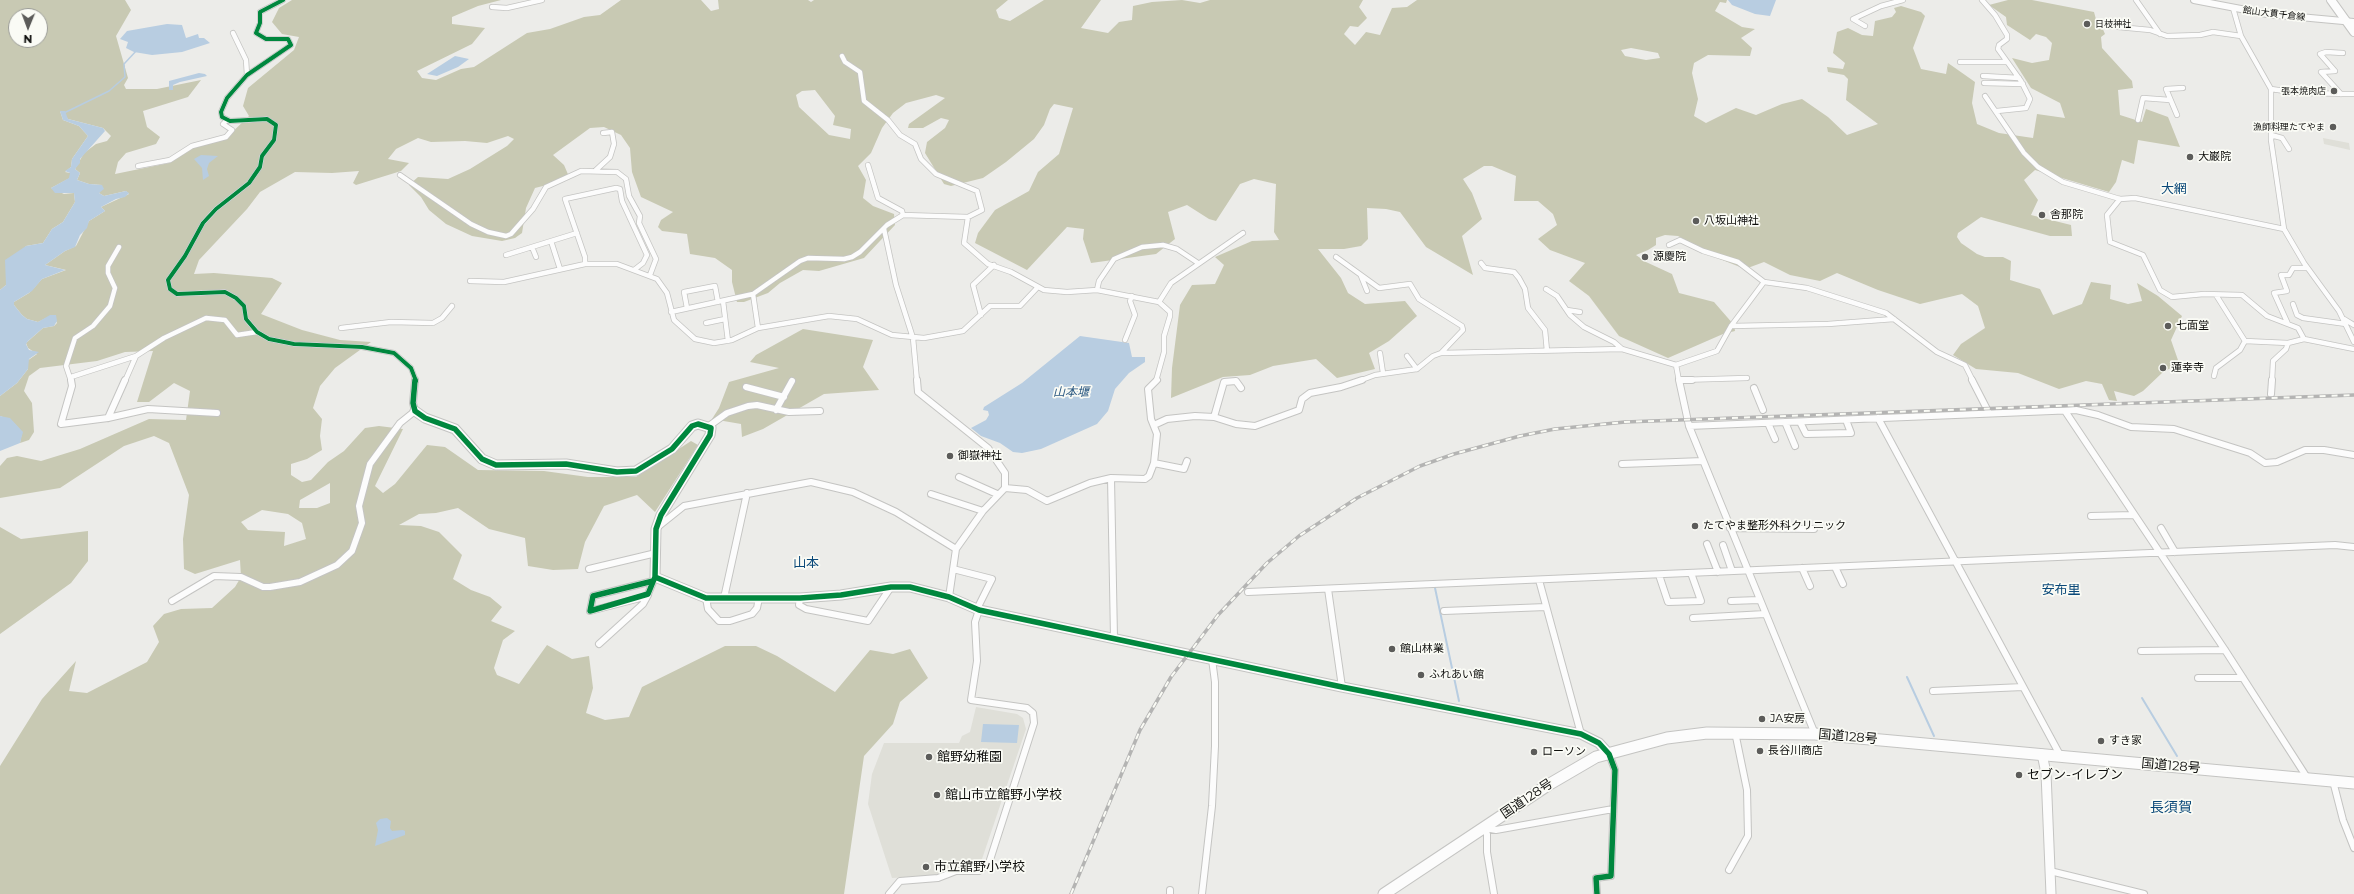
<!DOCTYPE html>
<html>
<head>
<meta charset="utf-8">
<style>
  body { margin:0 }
  #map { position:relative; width:2354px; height:894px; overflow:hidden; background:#ecece9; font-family:Montserrat,sans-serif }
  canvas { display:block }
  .north { position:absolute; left:8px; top:8px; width:40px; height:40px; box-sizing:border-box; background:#fafbf5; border:1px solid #9c9d98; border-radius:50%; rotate:181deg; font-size:11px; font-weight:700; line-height:16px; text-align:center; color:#0f0f0d }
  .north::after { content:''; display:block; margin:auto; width:14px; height:18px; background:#5c5c5a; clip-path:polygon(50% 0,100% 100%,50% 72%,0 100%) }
</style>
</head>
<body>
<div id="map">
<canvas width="2354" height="894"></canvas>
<div class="north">N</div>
</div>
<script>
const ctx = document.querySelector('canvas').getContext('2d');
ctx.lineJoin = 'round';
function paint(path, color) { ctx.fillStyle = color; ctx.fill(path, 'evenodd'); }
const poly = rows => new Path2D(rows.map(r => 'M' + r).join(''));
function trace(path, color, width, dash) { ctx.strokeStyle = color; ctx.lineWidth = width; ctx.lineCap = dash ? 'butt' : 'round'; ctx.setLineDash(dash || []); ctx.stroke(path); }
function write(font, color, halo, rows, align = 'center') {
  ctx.font = font + ' Montserrat,"Noto Sans JP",sans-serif'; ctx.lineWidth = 3.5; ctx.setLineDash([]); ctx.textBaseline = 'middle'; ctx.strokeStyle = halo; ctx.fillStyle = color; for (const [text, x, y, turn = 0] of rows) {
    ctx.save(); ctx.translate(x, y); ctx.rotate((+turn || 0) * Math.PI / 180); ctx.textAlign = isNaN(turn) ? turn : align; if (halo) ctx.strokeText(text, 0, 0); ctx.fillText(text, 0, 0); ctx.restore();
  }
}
paint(poly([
  [2323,138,2349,143,2350,150,2324,144],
  [976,707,1017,714,1023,718,1026,729,982,859,974,865,953,865,941,875,892,878,868,804,872,774,884,743,959,743,962,736,970,732]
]), '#dfdfd8');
paint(poly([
  [0,0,125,0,131,10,116,36,128,78,124,85,126,89,157,89,201,80,188,97,143,111,147,127,160,137,156,144,126,153,118,162,115,174,169,163,195,146,225,139,249,116,243,106,248,88,294,50,299,37,282,34,272,22,279,8,292,0,501,0,478,6,452,17,452,24,485,28,472,44,417,71,422,78,436,80,461,69,474,67,527,33,550,29,584,17,600,15,621,0,701,0,711,11,719,9,718,0,808,0,811,2,814,0,1008,0,996,10,999,18,1010,21,1044,0,1101,0,1081,28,1108,33,1119,22,1132,20,1133,6,1152,2,1182,0,1200,3,1210,0,1363,0,1359,7,1367,18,1358,27,1350,26,1344,34,1355,45,1366,32,1380,35,1392,8,1407,7,1417,0,1727,0,1726,3,1720,2,1715,11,1742,27,1755,29,1741,38,1752,48,1750,56,1708,55,1694,63,1692,73,1698,99,1694,116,1706,123,1736,108,1756,115,1782,104,1802,99,1828,117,1847,135,1878,124,1846,100,1848,79,1844,75,1828,72,1827,67,1843,69,1845,63,1833,53,1837,32,1848,28,1862,35,1873,36,1875,21,1892,17,1896,12,1894,8,1901,6,1921,12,1925,16,1913,48,1921,69,1946,74,1948,63,1975,82,1972,103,1977,124,1999,133,2033,138,2037,114,2065,118,2060,103,2031,88,2012,58,2032,63,2049,60,2052,43,2046,37,2036,34,2030,40,2007,25,2006,17,1989,5,2008,0,2032,0,2094,12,2097,23,2101,25,2105,34,2101,37,2102,48,2132,81,2133,88,2118,90,2120,115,2142,122,2146,109,2168,117,2180,147,2138,140,2134,164,2122,160,2116,182,2109,192,2035,170,2024,180,2038,200,2031,215,2071,225,2072,236,2050,236,1981,217,1958,233,1957,237,1961,243,1977,254,1985,257,2003,257,2011,261,2010,280,2040,289,2053,315,2082,304,2091,282,2111,285,2110,299,2128,304,2142,301,2137,283,2158,296,2182,316,2171,340,2179,363,2162,373,2143,391,2134,396,2114,391,2117,401,2109,400,2102,384,2086,381,2059,389,2018,373,1976,369,1953,355,1961,344,1985,328,1978,306,1962,294,1920,304,1878,290,1837,273,1820,281,1790,275,1764,262,1745,269,1720,259,1678,236,1665,235,1656,238,1656,245,1648,250,1636,255,1646,262,1672,274,1679,293,1714,302,1734,325,1735,331,1723,334,1668,358,1619,336,1589,296,1569,281,1585,263,1550,250,1538,239,1557,225,1553,214,1538,201,1514,201,1516,176,1492,166,1484,166,1463,179,1472,193,1482,219,1462,236,1473,275,1426,247,1400,212,1386,209,1367,208,1368,239,1361,246,1344,249,1318,249,1341,278,1348,293,1365,304,1405,301,1417,316,1389,341,1369,353,1375,369,1337,378,1316,359,1273,366,1250,375,1223,377,1171,398,1172,368,1180,305,1192,285,1215,284,1224,265,1215,257,1252,241,1279,240,1274,232,1276,184,1254,179,1240,184,1216,221,1209,219,1187,205,1168,212,1175,239,1156,254,1091,263,1083,239,1084,229,1067,227,1027,270,975,243,978,233,995,210,1029,191,1038,172,1059,154,1073,108,1054,104,1050,109,1044,125,1034,139,1006,162,983,178,951,186,944,184,925,153,927,142,945,128,949,120,941,118,923,128,908,128,909,124,945,98,936,95,906,103,893,113,882,128,871,153,858,166,866,180,863,198,873,206,894,214,895,225,864,258,819,271,803,270,780,283,768,293,744,302,737,302,732,282,732,270,715,258,690,254,687,234,662,231,658,227,661,220,673,212,641,197,632,172,630,148,621,135,604,127,590,128,553,155,564,165,570,179,535,188,526,208,522,233,515,238,502,241,472,236,446,224,429,210,421,197,409,185,418,177,448,179,470,169,507,146,514,139,508,136,487,143,465,141,431,142,418,138,396,149,388,159,409,163,401,171,356,185,353,183,359,171,332,173,295,172,260,192,247,209,199,260,194,274,214,273,272,278,282,283,261,314,302,330,340,340,371,342,335,368,320,386,313,408,322,419,320,436,322,450,307,459,291,464,291,475,302,482,311,480,328,462,344,451,365,428,379,426,403,429,375,486,383,493,395,484,427,445,445,447,478,470,544,471,588,477,636,477,691,441,698,445,655,512,637,495,604,506,585,542,578,569,553,570,528,566,525,538,489,529,458,508,436,513,419,514,399,525,421,526,439,532,462,555,453,579,471,590,490,597,502,607,491,621,515,631,503,640,494,668,497,675,519,684,547,645,572,659,589,656,593,688,586,713,605,720,629,717,642,687,725,646,756,646,777,656,835,692,870,650,893,654,910,649,928,678,900,702,893,724,864,756,844,894,0,894,0,766,42,699,76,661,69,691,87,693,147,662,159,642,153,626,164,614,181,609,212,608,235,587,241,577,240,560,195,574,184,569,183,539,189,495,169,443,154,436,124,446,60,488,0,498,0,466,7,458,17,456,41,461,80,449,149,419,186,420,190,391,174,383,149,402,137,402,153,351,125,352,97,361,40,368,29,376,24,391,32,403,34,432,29,440,20,443,22,432,11,420,0,416,0,396,17,383,28,369,27,361,37,354,28,348,26,343,43,328,54,326,57,323,53,315,38,322,27,319,22,315,14,305,14,302,29,293,42,279,66,270,45,265,65,251,76,246,89,221,105,211,101,207,129,194,126,191,104,196,99,193,102,185,89,184,77,180,80,173,75,169,84,153,96,144,107,141,111,136,103,128,68,119,60,111,63,120,79,126,88,136,72,159,71,167,65,172,70,173,70,178,51,188,64,194,74,193,75,202,63,222,52,229,43,243,26,246,6,285,0,290],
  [16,16,40,16,40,40,16,40],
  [1631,48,1658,53,1660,58,1646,60,1625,56,1621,50],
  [815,90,835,116,833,125,851,129,850,139,829,135,799,107,796,95,802,91],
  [330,483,330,503,317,508,299,508,300,500],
  [262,510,288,514,302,523,306,539,284,546,285,532,248,530,241,522],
  [803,329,873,340,863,367,879,390,824,394,763,429,742,437,741,424,712,419,719,408,729,382,779,368,750,362,756,355],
  [0,527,21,539,88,531,88,561,71,583,0,634]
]), '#c8c9b3');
paint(poly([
  [1728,0,1776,0,1770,16,1755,14,1732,5],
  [167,24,182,25,186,38,198,34,199,38,204,38,210,43,182,52,152,55,134,52,126,48,128,42,120,39,127,31],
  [455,56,469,59,458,67,437,76,427,74],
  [199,73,205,74,207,76,180,82,173,85,173,90,169,90,169,81],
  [60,111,65,111,68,119,103,128,105,131,80,159,80,163,75,169,80,173,77,180,89,184,102,185,104,189,99,193,104,196,126,191,129,193,125,197,116,199,101,207,105,211,89,221,87,228,80,235,75,247,65,251,45,265,65,270,42,279,32,291,14,302,14,305,22,315,27,319,38,322,50,315,56,315,57,321,54,326,43,328,28,341,26,344,29,350,39,352,29,359,28,369,17,383,0,396,0,290,6,285,5,260,26,246,43,243,52,229,63,222,75,202,74,193,55,193,51,188,69,178,70,173,65,171,71,167,72,159,88,136,79,126,63,120],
  [201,155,218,156,209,163,207,169,209,176,203,180,202,168,194,159],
  [1080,336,1129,343,1132,357,1145,357,1145,362,1129,373,1115,389,1108,411,1097,424,1041,449,1022,453,1013,452,1000,443,981,436,971,428,986,420,989,415,988,411,983,410,984,407,1022,383],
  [0,416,10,418,23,432,20,443,0,451],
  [983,724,1019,725,1017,743,981,742],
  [387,818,391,821,390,828,392,831,403,830,405,831,405,835,375,846,378,830,376,823,380,819]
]), '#b8cde1');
trace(poly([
  [64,113,109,91,125,77,124,64,137,50]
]), '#b8cde1', 1.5);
trace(poly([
  [1435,588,1459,701],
  [1907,677,1934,736],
  [2142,698,2177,756]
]), '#b8cde1', 2);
const streetFar1 = poly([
  [283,0,260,12,260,23,256,33,266,39,288,39,291,45,247,75,227,98,221,112,222,117,230,121,267,119,276,125,274,140,262,156,260,167,249,183,216,209,203,223,185,256,168,280,170,289,177,294,225,292,236,298,244,306,246,319,257,332,269,339,294,344,362,347,394,353,411,368,416,381],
  [1982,0,1995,15,2007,35,2007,39,1999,45,1998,49,2021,81,2030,99,2026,108,1997,111],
  [2136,0,2160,34],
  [492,7,507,8,542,0],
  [2233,8,2241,36,2271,89,2271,140,2284,229,2304,263,2339,311,2354,342],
  [1865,26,1853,19,1881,6,1903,0],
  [2118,27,2150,30,2167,36,2200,35,2213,32,2241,36],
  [233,33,246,60,247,75],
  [1960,62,2006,62],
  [1983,76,2019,78],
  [1984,83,2023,84],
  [2271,89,2298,93,2354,94],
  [2341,94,2321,72,2335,71,2320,54,2326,52,2343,53],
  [1985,96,2024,153,2038,167,2063,182,2120,199,2135,198,2284,229],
  [2177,115,2166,89,2183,88],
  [2138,120,2143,98,2170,100],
  [2271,135,2282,138,2289,149],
  [868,165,878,198,902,211,903,215],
  [138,166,170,160,192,146,226,137,232,130,223,124,227,120],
  [596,170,610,157,614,144,612,132,603,133],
  [400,175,471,224,488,232,506,236,511,234,533,209,546,187,581,171,617,172,626,179,629,196,640,216,639,223,656,259,650,275],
  [2120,199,2107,215,2110,242,2143,255,2160,290,2172,297,2204,294,2242,295,2267,316,2298,328,2304,339],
  [968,217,964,243,988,264,1011,272,1044,290,1067,292,1097,290,1159,302,1170,312,1170,316,1164,336,1164,352,1156,381],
  [884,229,896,285,913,338,917,381],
  [551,241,560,269],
  [1669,245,1680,240,1703,251,1738,262,1764,282],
  [532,247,536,257],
  [506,255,577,233],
  [1336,257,1379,288,1410,284,1419,299,1462,326,1463,330,1441,353],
  [1481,263,1485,268,1514,272,1519,278,1525,289,1528,308,1545,330,1547,351],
  [585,264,585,257,565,199,616,188,620,189,622,201,647,255,643,263,634,270],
  [1361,276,1367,291],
  [470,281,504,282,585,264,617,264,657,279,667,293,674,320,695,339,714,343,732,340,758,328,829,316,857,319,892,335,924,338,963,331,990,306,1020,306,1037,288],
  [1546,289,1557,296,1570,315,1584,327,1614,342,1622,349],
  [1097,290,1099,281,1114,259,1142,247,1163,245,1177,249,1198,263],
  [753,294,758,328],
  [723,301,728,341],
  [1159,302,1171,283,1243,233],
  [2293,304,2297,315,2303,318,2346,324],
  [687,308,684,292,715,286,718,302],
  [1567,310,1580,312],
  [671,312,753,294,800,261,808,258,844,259,852,257,860,252,887,225,903,215,968,217,982,210,977,191,936,174,921,159,915,144,900,135,888,120,864,101,860,72,845,62,842,56],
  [981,315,973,285,994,265],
  [2344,319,2354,325],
  [706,323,725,319],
  [2288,324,2274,293,2287,291,2281,275,2289,275,2293,268,2307,268],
  [1731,326,1828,324,1894,319],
  [341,328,391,322,433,323,442,318,452,306],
  [1125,340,1135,315,1130,301,1132,296],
  [2245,341,2288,343,2304,339,2354,349],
  [1380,353,1383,373],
  [1407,356,1417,369],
  [1676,365,1679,381],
  [2214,376,2216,368,2240,350,2245,341,2216,295],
  [71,377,136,356,164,338,206,318,225,320,237,335,257,332],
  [1679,380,1747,378],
  [71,381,66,366,75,338,93,326,110,306,115,288,108,273,108,266,119,247],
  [125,381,136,356],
  [1359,381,1375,375,1417,369,1433,356,1441,353,1622,349,1676,365,1717,351,1731,326,1764,282,1807,288,1886,313,1937,352,1965,365,1973,381],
  [2272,381,2273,361,2286,349,2288,343]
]);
const street = poly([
  [71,380,72,386,61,424,108,418,148,409,217,413],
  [917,380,918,392,988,448,1005,473,1005,488],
  [1679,380,1689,426,1815,734],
  [1679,380,1692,380],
  [1972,380,1989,413],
  [746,387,784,397],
  [1754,388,1763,410],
  [2271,394,2272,380],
  [776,410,792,381],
  [2065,411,2225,650,2308,779],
  [1214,417,1224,382,1236,381,1241,388],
  [108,418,125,380],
  [1878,418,2060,755],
  [1785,422,1795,446],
  [1800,422,1806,434,1851,433,1846,420],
  [1768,423,1775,439],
  [1154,425,1167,419,1195,416,1214,417,1236,424,1255,426,1299,410,1302,399,1310,393,1341,387,1362,380],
  [709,426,727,413,748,406,757,405,789,412,820,411],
  [1689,426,2076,410,2098,415,2131,427,2174,429,2250,453,2265,463,2277,462,2305,450,2324,450,2354,455],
  [1154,463,1184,469,1187,461],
  [1622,464,1703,461],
  [959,477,997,494],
  [1111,478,1114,638],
  [931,494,983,511],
  [2091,516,2134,515],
  [659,526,684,506,811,482,853,492,896,512,956,549],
  [1730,528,1814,529],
  [2161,528,2175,552],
  [1707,544,1718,572],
  [1723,545,1732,571],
  [1835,567,1843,584],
  [1802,568,1810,586],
  [589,569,656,553],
  [953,569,992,579,977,609],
  [1659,575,1668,602,1701,601,1691,573],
  [1539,580,1581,734],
  [653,581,593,596,590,611,644,597,648,594,655,577],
  [1328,589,1342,687],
  [1248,592,2335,545,2354,547],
  [949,597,956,549,983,511,1005,488,1027,490,1047,501,1090,483,1111,478,1145,479,1149,476,1154,463,1157,434,1151,419,1148,389,1157,380],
  [706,598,708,609,719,621,730,621,752,614,757,608,759,598],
  [724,598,747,493],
  [800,598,799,605,806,609,868,621,891,587],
  [172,601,214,576,241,577,263,587,270,587,300,582,337,565,352,551,362,523,359,506,370,464,400,423,415,411,413,403,415,380],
  [1731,601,1759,600],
  [1444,611,1546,607],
  [1693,618,1765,614],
  [599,644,643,604,648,595],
  [2141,651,2225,650],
  [2198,678,2243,678],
  [1933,691,2023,687],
  [2333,781,2343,820,2354,848],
  [1484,828,1487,834,1487,852,1494,894],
  [1485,828,1496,830,1613,809],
  [1729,870,1748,836,1747,790,1735,732],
  [2050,871,2144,894],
  [1170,890,1170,894],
  [889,894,900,881,938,878,956,871,979,871,989,863,1034,723,1033,713,1027,708,971,700,977,661,975,622,979,610],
  [1202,894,1212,806,1215,746,1215,682,1212,659],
  [1597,894,1596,878,1611,876,1615,770,1609,754]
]);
const secondaryFar1 = poly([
  [2194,0,2267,14,2354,22]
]);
const secondary = poly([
  [415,411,425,418,455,429,482,459,496,465,566,464,617,472,636,471,672,449,692,426,698,424,711,428,710,435,661,515,656,529,655,577,706,598,800,598,841,595,891,587,910,587,949,597,979,610,1342,687,1581,734,1599,743,1609,754],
  [2042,754,2046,773,2051,894]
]);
const highwayFar1 = poly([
  [2331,0,2354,32]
]);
const highway = poly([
  [1384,894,1548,785,1596,757,1667,738,1707,733,1815,734,2354,783]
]);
trace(streetFar1, '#c4c4c2', 6);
trace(street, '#c4c4c2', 8);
trace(secondaryFar1, '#c4c4c2', 8);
trace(secondary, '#c4c4c2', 11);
trace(highwayFar1, '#c4c4c2', 10);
trace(highway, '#c4c4c2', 13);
trace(streetFar1, '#fcfcfc', 4.5);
trace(street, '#fcfcfc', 6);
trace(secondaryFar1, '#fcfcfc', 6);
trace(secondary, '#fcfcfc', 9);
trace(highwayFar1, '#fcfcfc', 8);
trace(highway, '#fcfcfc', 11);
const rail = poly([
  [1071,894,1140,730,1171,677,1218,615,1267,563,1299,536,1357,498,1420,466,1454,454,1520,436,1555,429,1625,422,2354,395]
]);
trace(rail, '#b4b4b3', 3.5);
trace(rail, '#fafbf5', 2, [6]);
trace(poly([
  [283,0,260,12,260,23,256,33,266,39,288,39,291,45,247,75,227,98,221,112,222,117,230,121,267,119,276,125,274,140,262,156,260,167,249,183,216,209,203,223,185,256,168,280,170,289,177,294,225,292,236,298,244,306,246,319,257,332,269,339,294,344,362,347,394,353,411,368,416,381]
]), '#00873e', 4);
trace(poly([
  [415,380,413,403,415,411,425,418,455,429,482,459,496,465,566,464,617,472,636,471,672,449,692,426,698,424,711,428,710,435,661,515,656,529,655,577,648,594,590,611,593,596,653,581],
  [655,577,706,598,800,598,841,595,891,587,910,587,949,597,979,610,1342,687,1581,734,1599,743,1609,754,1615,770,1611,876,1596,878,1597,894]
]), '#00873e', 5.5);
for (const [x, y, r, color] of [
  [2087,24,4,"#5c5c5a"],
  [2334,91,4,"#5c5c5a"],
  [2333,127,4,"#5c5c5a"],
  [2190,157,4,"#5c5c5a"],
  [2042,215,4,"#5c5c5a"],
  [1696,221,4,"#5c5c5a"],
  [1645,257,4,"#5c5c5a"],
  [2168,326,4,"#5c5c5a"],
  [2163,368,4,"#5c5c5a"],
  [950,456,4,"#5c5c5a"],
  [1695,526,4,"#5c5c5a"],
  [1392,649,4,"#5c5c5a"],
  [1421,675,4,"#5c5c5a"],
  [1762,719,4,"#5c5c5a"],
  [2101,741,4,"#5c5c5a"],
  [1760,751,4,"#5c5c5a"],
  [1534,752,4,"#5c5c5a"],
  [929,757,4,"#5c5c5a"],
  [2019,775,4,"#5c5c5a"],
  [937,795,4,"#5c5c5a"],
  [926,867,4,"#5c5c5a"]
]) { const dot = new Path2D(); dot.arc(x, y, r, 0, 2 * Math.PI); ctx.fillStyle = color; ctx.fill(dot); trace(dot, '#fafbf5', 1.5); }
write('9px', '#0f0f0d', '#fafbf5', [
  ["館山大貫千倉線",2274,14,7]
]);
write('9px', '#0f0f0d', '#fafbf5', [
  ["日枝神社",2095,24,"left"],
  ["張本焼肉店",2326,91],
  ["漁師料理たてやま",2325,127]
], 'right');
write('11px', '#0f0f0d', '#fafbf5', [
  ["大巌院",2198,157],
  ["舎那院",2050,215],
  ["八坂山神社",1704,221],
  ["源慶院",1653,257],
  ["七面堂",2176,326],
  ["蓮幸寺",2171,368],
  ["御嶽神社",958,456],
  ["たてやま整形外科クリニック",1703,526],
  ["館山林業",1400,649],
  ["ふれあい館",1429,675],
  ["JA安房",1770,719],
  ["すき家",2109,741],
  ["長谷川商店",1768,751],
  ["ローソン",1542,752]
], 'left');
write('italic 12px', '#295780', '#fafbf5', [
  ["山本堰",1071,392]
]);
write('13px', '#0b4979', '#fafbf5', [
  ["大網",2174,189],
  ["山本",806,563],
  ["安布里",2061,590]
]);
write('13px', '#0f0f0d', '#fafbf5', [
  ["国道128号",1848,737,5],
  ["国道128号",2171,766,5],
  ["国道128号",1527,799,-34]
]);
write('13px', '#0f0f0d', '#fafbf5', [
  ["館野幼稚園",937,757],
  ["セブン-イレブン",2027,775],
  ["館山市立館野小学校",945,795],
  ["市立舘野小学校",934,867]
], 'left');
write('14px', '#0b4979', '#fafbf5', [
  ["長須賀",2171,808]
]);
</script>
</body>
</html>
